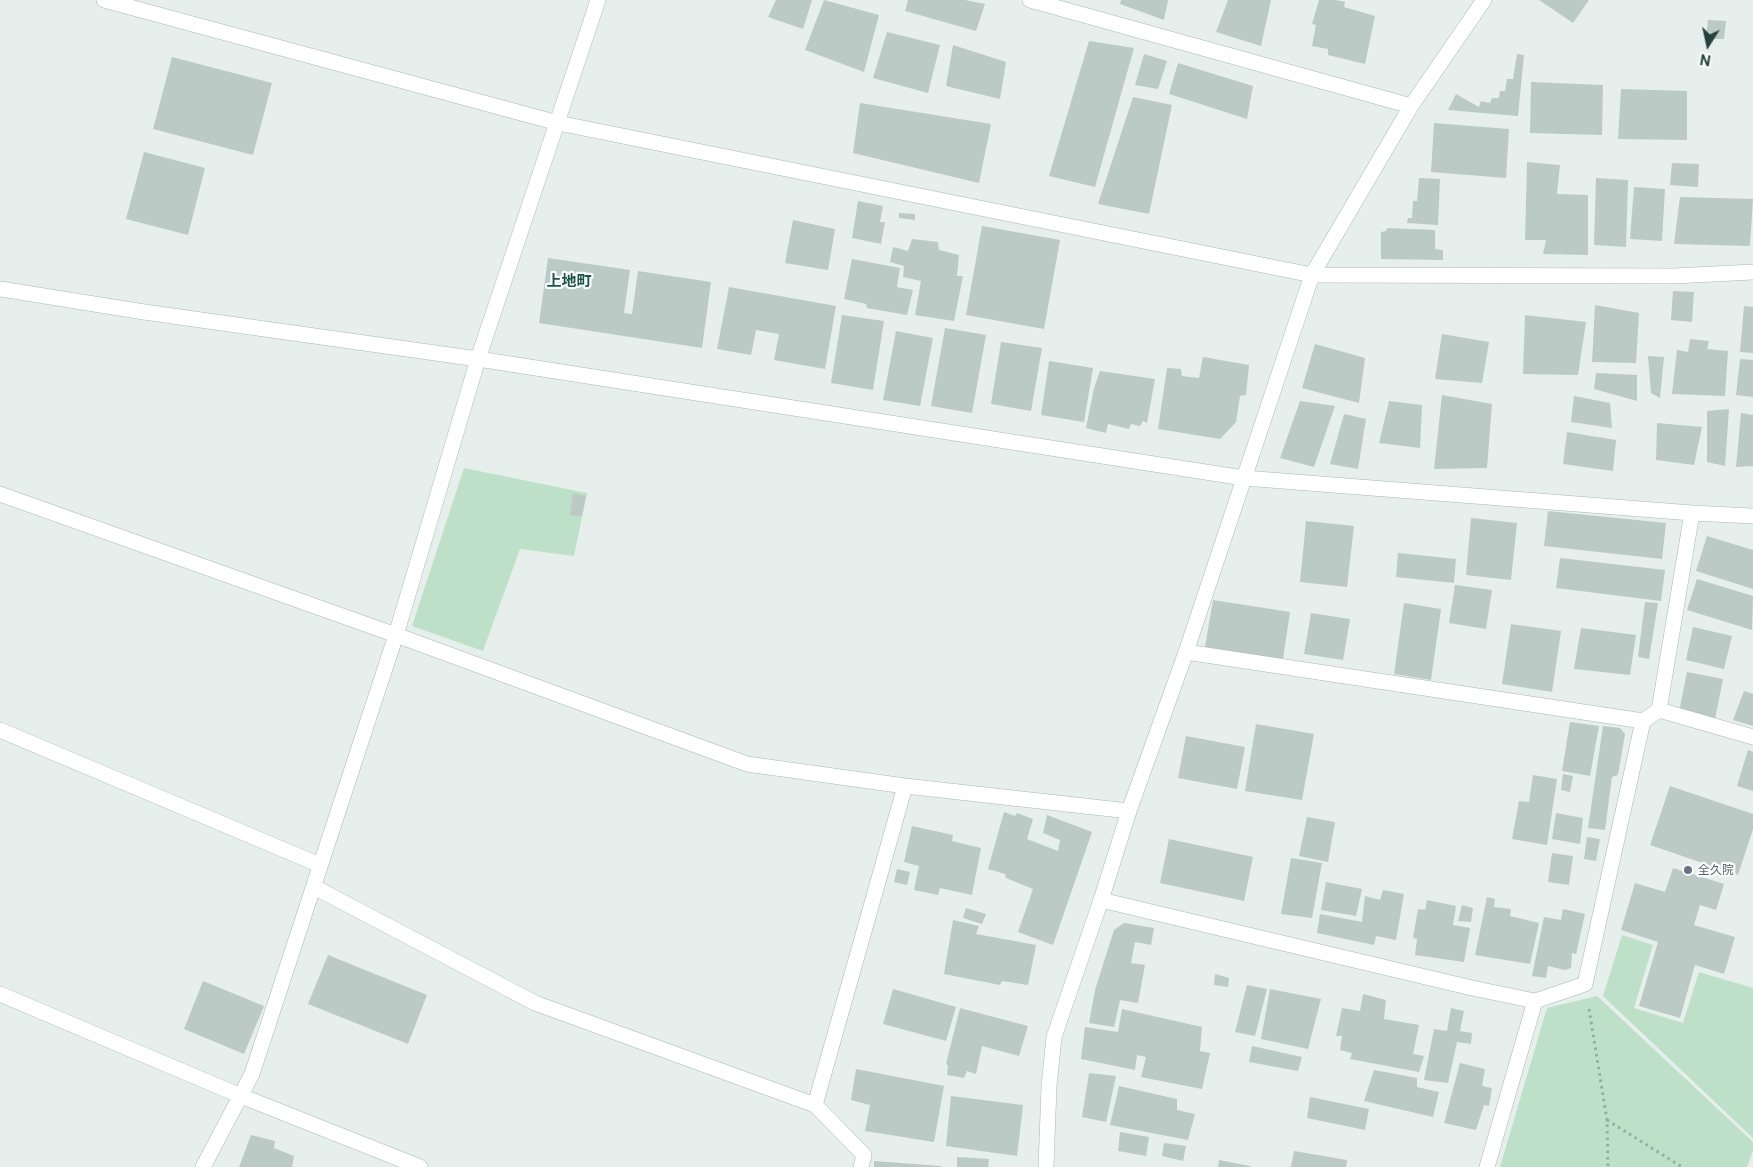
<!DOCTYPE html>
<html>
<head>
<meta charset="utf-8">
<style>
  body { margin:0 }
  #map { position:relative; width:1753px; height:1167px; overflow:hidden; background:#e6efeb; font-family:"Public Sans",sans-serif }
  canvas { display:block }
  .north { position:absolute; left:1683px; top:20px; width:50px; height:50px; -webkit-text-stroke:4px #f7fbf9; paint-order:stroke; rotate:190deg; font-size:14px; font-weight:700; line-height:20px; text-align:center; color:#24423a }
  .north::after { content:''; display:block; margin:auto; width:18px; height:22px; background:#24423a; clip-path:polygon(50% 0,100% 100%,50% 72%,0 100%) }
</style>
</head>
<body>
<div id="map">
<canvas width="1753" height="1167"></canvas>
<div class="north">N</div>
</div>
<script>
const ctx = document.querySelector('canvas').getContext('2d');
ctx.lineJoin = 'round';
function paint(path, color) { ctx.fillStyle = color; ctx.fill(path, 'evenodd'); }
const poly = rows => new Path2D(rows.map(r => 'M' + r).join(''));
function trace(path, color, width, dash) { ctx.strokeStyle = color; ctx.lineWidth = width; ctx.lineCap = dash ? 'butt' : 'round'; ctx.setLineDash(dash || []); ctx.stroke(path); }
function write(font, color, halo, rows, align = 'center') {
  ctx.font = font + ' "Public Sans","Noto Sans JP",sans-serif'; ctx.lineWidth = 4.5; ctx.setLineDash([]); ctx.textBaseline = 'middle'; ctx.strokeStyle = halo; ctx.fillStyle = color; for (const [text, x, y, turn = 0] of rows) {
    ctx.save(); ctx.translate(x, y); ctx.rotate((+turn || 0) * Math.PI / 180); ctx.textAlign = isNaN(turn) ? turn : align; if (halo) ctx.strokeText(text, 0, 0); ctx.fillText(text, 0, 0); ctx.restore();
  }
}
paint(poly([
  [464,468,587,493,574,556,520,549,483,651,412,626],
  [1622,935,1653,945,1634,1008,1683,1023,1699,972,1753,988,1753,1138,1603,996],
  [1597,996,1753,1142,1753,1151,1747,1167,1500,1167,1547,1008]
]), '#bfe0c8');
paint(poly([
  [776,0,812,0,803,29,768,17],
  [824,0,879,15,864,72,805,50],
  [908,0,965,0,985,4,976,31,905,11],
  [1121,0,1168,0,1164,20,1120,4],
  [1228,0,1271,0,1261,46,1216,32],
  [1319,0,1336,0,1345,2,1344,7,1375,16,1365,64,1328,55,1328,49,1312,46,1316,25,1312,24],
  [1539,0,1589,0,1573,23],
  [1708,20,1726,21,1724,39,1706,39],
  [887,32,940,45,928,93,873,78],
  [1089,41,1134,48,1095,187,1049,176],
  [953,45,1006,62,1000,99,946,86],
  [1144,54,1167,61,1158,89,1135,85],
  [1517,54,1524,55,1518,116,1448,110,1456,94,1479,107,1481,101,1490,103,1492,98,1499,98,1500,91,1505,91,1507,79,1513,79],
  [172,57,272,83,253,155,153,129],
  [1178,63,1253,86,1247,119,1169,94],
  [1531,82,1603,85,1602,135,1530,133],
  [1621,89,1687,91,1687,140,1618,139],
  [1133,97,1172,105,1149,214,1098,204],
  [860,103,991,124,979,183,853,153],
  [1434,123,1509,129,1506,178,1431,172],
  [144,152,205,168,188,235,126,219],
  [1527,162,1560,165,1557,194,1588,195,1588,255,1543,254,1546,240,1525,240],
  [1672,163,1699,164,1698,187,1670,185],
  [1419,178,1440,179,1438,225,1407,223,1408,218,1412,218,1413,201,1417,201],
  [1596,178,1628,180,1626,247,1594,245],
  [1634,187,1665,189,1662,241,1630,239],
  [1680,197,1753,199,1750,246,1674,244],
  [858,201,883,206,880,222,885,222,881,244,852,238],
  [899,213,915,214,915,220,899,218],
  [793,220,835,229,828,270,785,263],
  [982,226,1060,240,1044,329,966,315],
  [1387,228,1435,230,1435,249,1443,250,1443,260,1381,259,1381,232,1386,231],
  [912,239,938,242,939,250,959,255,957,276,963,276,954,321,915,315,921,281,903,277,904,266,890,262,893,247,908,251],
  [548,258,630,270,624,313,632,314,638,271,711,282,702,348,539,323],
  [852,259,900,268,897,287,913,290,907,315,867,308,866,304,844,299],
  [729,287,836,306,825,369,774,360,779,334,756,330,751,355,717,349],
  [1673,291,1694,292,1692,322,1671,320],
  [1595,305,1639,313,1636,363,1592,362],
  [1744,306,1753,307,1753,353,1740,352],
  [842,315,884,321,873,390,831,383],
  [1525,315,1586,322,1578,375,1523,374],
  [945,328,986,335,972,413,931,406],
  [896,331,933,338,920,406,883,400],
  [1442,334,1489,342,1482,383,1435,379],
  [1690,339,1709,341,1707,349,1728,351,1725,396,1672,394,1677,350,1688,352],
  [1001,342,1042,348,1031,411,991,404],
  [1315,344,1365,358,1359,403,1302,388],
  [1648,356,1664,357,1660,398,1651,393],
  [1203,357,1249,365,1246,395,1240,396,1236,422,1220,439,1158,429,1167,368,1181,369,1182,376,1199,378],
  [1740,359,1753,360,1753,397,1736,395],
  [1049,361,1093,368,1084,422,1041,415],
  [1100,371,1155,379,1147,423,1143,421,1140,426,1131,424,1129,429,1108,424,1106,433,1086,428,1094,388],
  [1596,373,1637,375,1637,401,1594,389],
  [1442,395,1492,404,1487,468,1434,469],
  [1574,396,1610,403,1612,428,1571,422],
  [1300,401,1335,406,1314,467,1280,458],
  [1389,401,1422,405,1420,448,1379,443],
  [1729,409,1725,466,1707,462,1707,411],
  [1741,413,1753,415,1753,466,1736,467],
  [1344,414,1366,419,1358,469,1330,464],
  [1657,423,1702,427,1694,465,1656,460],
  [1567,432,1616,440,1613,471,1563,464],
  [573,493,586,496,582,516,570,515],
  [1548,511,1666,523,1662,559,1544,546],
  [1471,518,1517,523,1511,580,1466,575],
  [1306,521,1354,526,1347,587,1300,582],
  [1707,536,1753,550,1753,589,1696,571],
  [1398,553,1456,559,1454,583,1396,577],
  [1560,558,1665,570,1661,601,1556,588],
  [1697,579,1753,596,1752,630,1687,610],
  [1455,585,1492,590,1486,629,1449,623],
  [1213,600,1290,612,1283,659,1205,647],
  [1645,602,1658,603,1649,659,1638,657],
  [1404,603,1441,609,1431,680,1394,674],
  [1311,613,1350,619,1343,660,1304,654],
  [1511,624,1561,631,1552,692,1502,684],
  [1693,627,1732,636,1724,669,1686,660],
  [1581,628,1636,635,1630,675,1574,669],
  [1687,672,1723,679,1715,719,1679,712],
  [1744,691,1753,694,1753,726,1733,720],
  [1570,722,1599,726,1590,776,1562,771],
  [1256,724,1314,734,1302,800,1245,791],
  [1603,726,1620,728,1625,734,1618,775,1612,777,1605,830,1588,828],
  [1186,736,1245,747,1237,789,1178,778],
  [1748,750,1753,752,1753,791,1737,786],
  [1563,774,1573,776,1570,792,1561,790],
  [1533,775,1557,779,1547,845,1512,839,1519,801,1529,802],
  [1670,786,1753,814,1753,829,1738,875,1650,845],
  [1004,812,1015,816,1017,813,1033,819,1027,839,1058,851,1060,840,1043,833,1047,815,1092,832,1053,945,1018,932,1033,889,1006,878,1005,874,988,869],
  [1556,813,1583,818,1580,844,1552,839],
  [1307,817,1335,822,1328,862,1299,856],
  [912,826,953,835,952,841,981,848,972,895,940,888,938,895,914,890,919,866,904,862],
  [1587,837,1600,839,1596,861,1584,859],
  [1169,839,1253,857,1244,901,1160,883],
  [1552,853,1573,856,1569,885,1548,882],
  [1291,858,1322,863,1312,918,1281,914],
  [1673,868,1724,884,1716,910,1700,905,1694,925,1735,937,1724,974,1695,965,1680,1018,1639,1006,1658,942,1621,930,1635,883,1665,892],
  [897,869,910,872,907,885,894,882],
  [1326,882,1362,889,1356,916,1321,910],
  [1383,890,1404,894,1396,940,1376,936,1374,945,1317,933,1320,914,1362,922,1365,896,1380,900],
  [1487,897,1495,899,1494,907,1511,909,1510,916,1539,923,1530,964,1475,955],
  [1427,900,1456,906,1453,925,1470,928,1464,962,1415,955,1417,939,1413,938,1418,909,1425,910],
  [1462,905,1473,908,1471,922,1458,921],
  [966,908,986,914,982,924,963,918],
  [1563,909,1585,914,1576,954,1572,953,1571,968,1565,970,1548,966,1546,978,1532,976,1544,917,1561,920],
  [953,920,979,926,976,934,1036,945,1028,985,1002,981,1000,985,944,974],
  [1124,923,1154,928,1151,945,1135,942,1131,963,1145,965,1138,1003,1120,1000,1114,1027,1089,1023,1095,990,1114,930],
  [328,955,427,995,408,1044,308,1004],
  [1215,974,1229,978,1228,987,1214,985],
  [203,981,264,1006,244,1054,184,1029],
  [1247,985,1267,989,1255,1036,1235,1032],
  [893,989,956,1007,946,1041,883,1024],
  [1270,989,1321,999,1308,1049,1261,1039],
  [1363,994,1386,1000,1384,1019,1419,1025,1413,1054,1424,1056,1419,1072,1350,1059,1352,1053,1340,1050,1342,1036,1336,1036,1342,1008,1360,1011],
  [960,1008,1028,1026,1019,1056,982,1046,976,1074,967,1071,964,1078,947,1075,948,1066,946,1064],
  [1451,1008,1464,1011,1460,1031,1472,1033,1471,1044,1457,1042,1448,1083,1424,1080,1434,1029,1447,1031],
  [1122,1009,1202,1027,1200,1051,1210,1053,1202,1089,1141,1077,1146,1057,1137,1055,1135,1070,1081,1059,1085,1027,1118,1032],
  [1252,1046,1302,1057,1298,1071,1249,1062],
  [1460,1063,1485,1069,1482,1086,1492,1088,1489,1106,1484,1105,1476,1130,1444,1123],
  [856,1069,944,1086,934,1142,865,1131,870,1105,851,1100],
  [1374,1070,1417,1078,1417,1087,1439,1092,1433,1117,1364,1101],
  [1089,1073,1116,1076,1106,1122,1082,1117],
  [1119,1086,1177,1099,1177,1110,1195,1114,1188,1140,1110,1125],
  [951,1096,1023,1105,1017,1156,946,1146],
  [1310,1097,1369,1109,1365,1130,1307,1118],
  [1120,1132,1149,1137,1146,1156,1118,1151],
  [251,1135,275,1141,274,1148,294,1156,292,1167,239,1167],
  [1164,1143,1186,1146,1183,1161,1162,1156],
  [1294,1151,1347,1160,1346,1167,1291,1167],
  [957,1157,989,1159,988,1167,957,1167],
  [1219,1160,1250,1166,1250,1167,1218,1167],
  [874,1161,941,1166,941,1167,874,1167]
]), '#bbcac4');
const street = poly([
  [104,0,558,123,1312,275,1674,276,1753,272],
  [1030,0,1411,106],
  [0,289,144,312,478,359,1244,478,1692,513,1753,516],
  [0,494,396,635,747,764,905,786,1129,811],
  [1186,652,1643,721],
  [1659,710,1753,737],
  [0,730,320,865],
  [314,887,535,1003,815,1105,864,1155,861,1167],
  [1101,900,1472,988,1535,1001,1585,984,1643,721,1659,710,1692,513],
  [0,994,241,1096,420,1167],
  [815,1105,905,786],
  [203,1167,252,1074,396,635,478,359,598,0],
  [1487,1167,1535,1001]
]);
const secondary = poly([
  [1046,1167,1049,1086,1054,1037,1101,900,1129,811,1186,652,1312,275,1411,106,1484,0]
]);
trace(street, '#a8b8b2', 16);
trace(secondary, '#a4bbb3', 16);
trace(poly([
  [1589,1009,1607,1120,1608,1167],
  [1607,1120,1682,1167]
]), '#86b3a5', 3, [2.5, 4]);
trace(street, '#fff', 15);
trace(secondary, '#fff', 15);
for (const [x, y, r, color] of [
  [1688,870,5,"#6b7280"]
]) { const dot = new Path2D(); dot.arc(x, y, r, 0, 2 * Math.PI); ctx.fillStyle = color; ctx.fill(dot); trace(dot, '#f7fbf9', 2); }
write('12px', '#5b616d', '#f7fbf9', [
  ["全久院",1698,870]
], 'left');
write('bold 15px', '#1f5548', '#f7fbf9', [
  ["上地町",569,281]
]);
</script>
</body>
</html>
